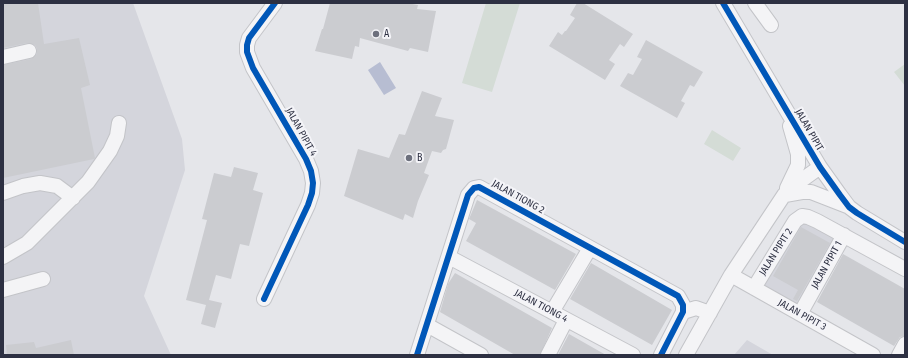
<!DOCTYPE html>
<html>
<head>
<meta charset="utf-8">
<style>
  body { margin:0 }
  #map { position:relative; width:908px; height:358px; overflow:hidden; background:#e5e6ea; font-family:"Fira Sans Condensed",sans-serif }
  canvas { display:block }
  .frame { position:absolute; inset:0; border:4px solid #2d3042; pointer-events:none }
</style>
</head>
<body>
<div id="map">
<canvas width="908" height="358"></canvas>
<div class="frame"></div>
</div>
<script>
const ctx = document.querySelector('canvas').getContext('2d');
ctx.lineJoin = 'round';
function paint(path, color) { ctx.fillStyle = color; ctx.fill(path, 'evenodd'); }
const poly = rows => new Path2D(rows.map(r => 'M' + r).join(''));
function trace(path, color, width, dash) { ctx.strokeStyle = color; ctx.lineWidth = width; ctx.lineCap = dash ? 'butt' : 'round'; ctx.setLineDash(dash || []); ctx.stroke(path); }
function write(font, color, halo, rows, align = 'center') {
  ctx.font = font + ' "Fira Sans Condensed",sans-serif'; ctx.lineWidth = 4; ctx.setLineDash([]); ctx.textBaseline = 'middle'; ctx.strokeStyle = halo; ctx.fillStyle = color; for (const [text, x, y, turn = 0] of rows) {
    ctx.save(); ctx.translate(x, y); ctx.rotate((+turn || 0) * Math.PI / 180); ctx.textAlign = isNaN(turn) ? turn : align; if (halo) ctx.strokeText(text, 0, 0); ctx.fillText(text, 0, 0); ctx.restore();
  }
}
paint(poly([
  [3,3,133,3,182,139,185,170,144,296,171,355,3,355],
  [802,220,840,238,799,310,760,287],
  [747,340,773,355,734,355]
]), '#d4d5dc');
paint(poly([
  [486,3,520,3,492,92,462,83],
  [905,64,905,86,894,72],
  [712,130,741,148,733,161,704,144]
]), '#d4dcd6');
paint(poly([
  [380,62,396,88,384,95,368,70]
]), '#b7bdd2');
paint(poly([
  [3,3,38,3,44,44,79,38,90,85,81,88,95,158,94,159,3,178,3,65,31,59,37,54,37,49,35,45,27,43,3,48],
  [330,3,407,3,418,5,417,9,436,11,428,52,410,48,408,51,360,38,359,47,355,46,352,59,315,51,322,29,323,29],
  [577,3,583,3,633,34,624,47,620,44,609,60,615,64,605,80,549,46,558,32,562,35,565,31,566,31,575,18,570,15],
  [646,40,703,72,694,87,690,85,681,101,685,103,677,118,620,86,628,73,633,75,642,59,637,57],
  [422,91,442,98,435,116,454,120,446,149,443,150,441,153,432,151,424,173,429,175,418,201,413,218,405,214,403,220,344,196,358,149,389,158,399,134,405,135],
  [234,167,258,173,253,190,263,193,249,246,240,244,231,279,216,275,209,300,222,303,215,328,201,324,206,305,186,300,207,220,202,219,214,173,231,177],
  [477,200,576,254,555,290,466,241,476,223,469,219],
  [801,227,830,243,797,301,793,299,798,290,773,276],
  [843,254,905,289,905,336,900,337,894,346,817,302],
  [591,263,672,310,652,345,570,299],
  [455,273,552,328,540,355,515,355,440,312,448,284],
  [569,334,606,355,558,355],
  [71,340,74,355,7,355,6,345,34,342,36,348]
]), '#cbccd0');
const minor = poly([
  [723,3,820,167,840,195,849,207,857,213,905,242],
  [755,3,771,25],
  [3,57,29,51],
  [787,188,798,165,798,154,790,126],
  [3,193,23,186,40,183,57,186,73,198],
  [785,195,802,192,811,192,847,206],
  [3,257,27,243,88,182,110,151,117,136,119,123],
  [449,257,633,355],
  [731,275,873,355],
  [754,288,795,221,802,216,808,217,817,221,905,269],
  [3,290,43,279],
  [264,299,308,205,312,193,313,183,311,171,306,159,253,68,247,52,247,45,249,38,275,3],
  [552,312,590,248],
  [683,312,696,308,710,313],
  [800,314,844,235],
  [427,325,481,355],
  [417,355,468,195,474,188,479,187,678,296,683,305,683,312,661,355],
  [548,355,566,320],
  [686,355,731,275,784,195,802,180,820,167],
  [899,355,905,344]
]);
trace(minor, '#c3c4c8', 16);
trace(minor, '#f4f4f6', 14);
trace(poly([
  [723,3,820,167,840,195,849,207,857,213,905,242],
  [264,299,308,205,312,193,313,183,311,171,306,159,253,68,247,52,247,45,249,38,275,3],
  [417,355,468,195,474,188,479,187,678,296,683,305,683,312,661,355]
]), '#0057b8', 6);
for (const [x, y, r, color] of [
  [376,34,4,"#6d707d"],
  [409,158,4,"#6d707d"]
]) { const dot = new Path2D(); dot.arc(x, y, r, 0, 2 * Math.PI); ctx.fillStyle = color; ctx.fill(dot); trace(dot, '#f4f4f8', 1.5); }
write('10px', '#2d3042', '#f4f4f8', [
  ["A",384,34],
  ["B",417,158]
], 'left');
write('10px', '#2d3042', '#f4f4f8', [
  ["JALAN PIPIT",809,130,60],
  ["JALAN PIPIT 4",301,132,61],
  ["JALAN TIONG 2",518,197,29],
  ["JALAN PIPIT 2",776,252,-58],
  ["JALAN PIPIT 1",827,265,-61],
  ["JALAN TIONG 4",541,306,28],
  ["JALAN PIPIT 3",802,315,29]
]);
</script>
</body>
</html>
